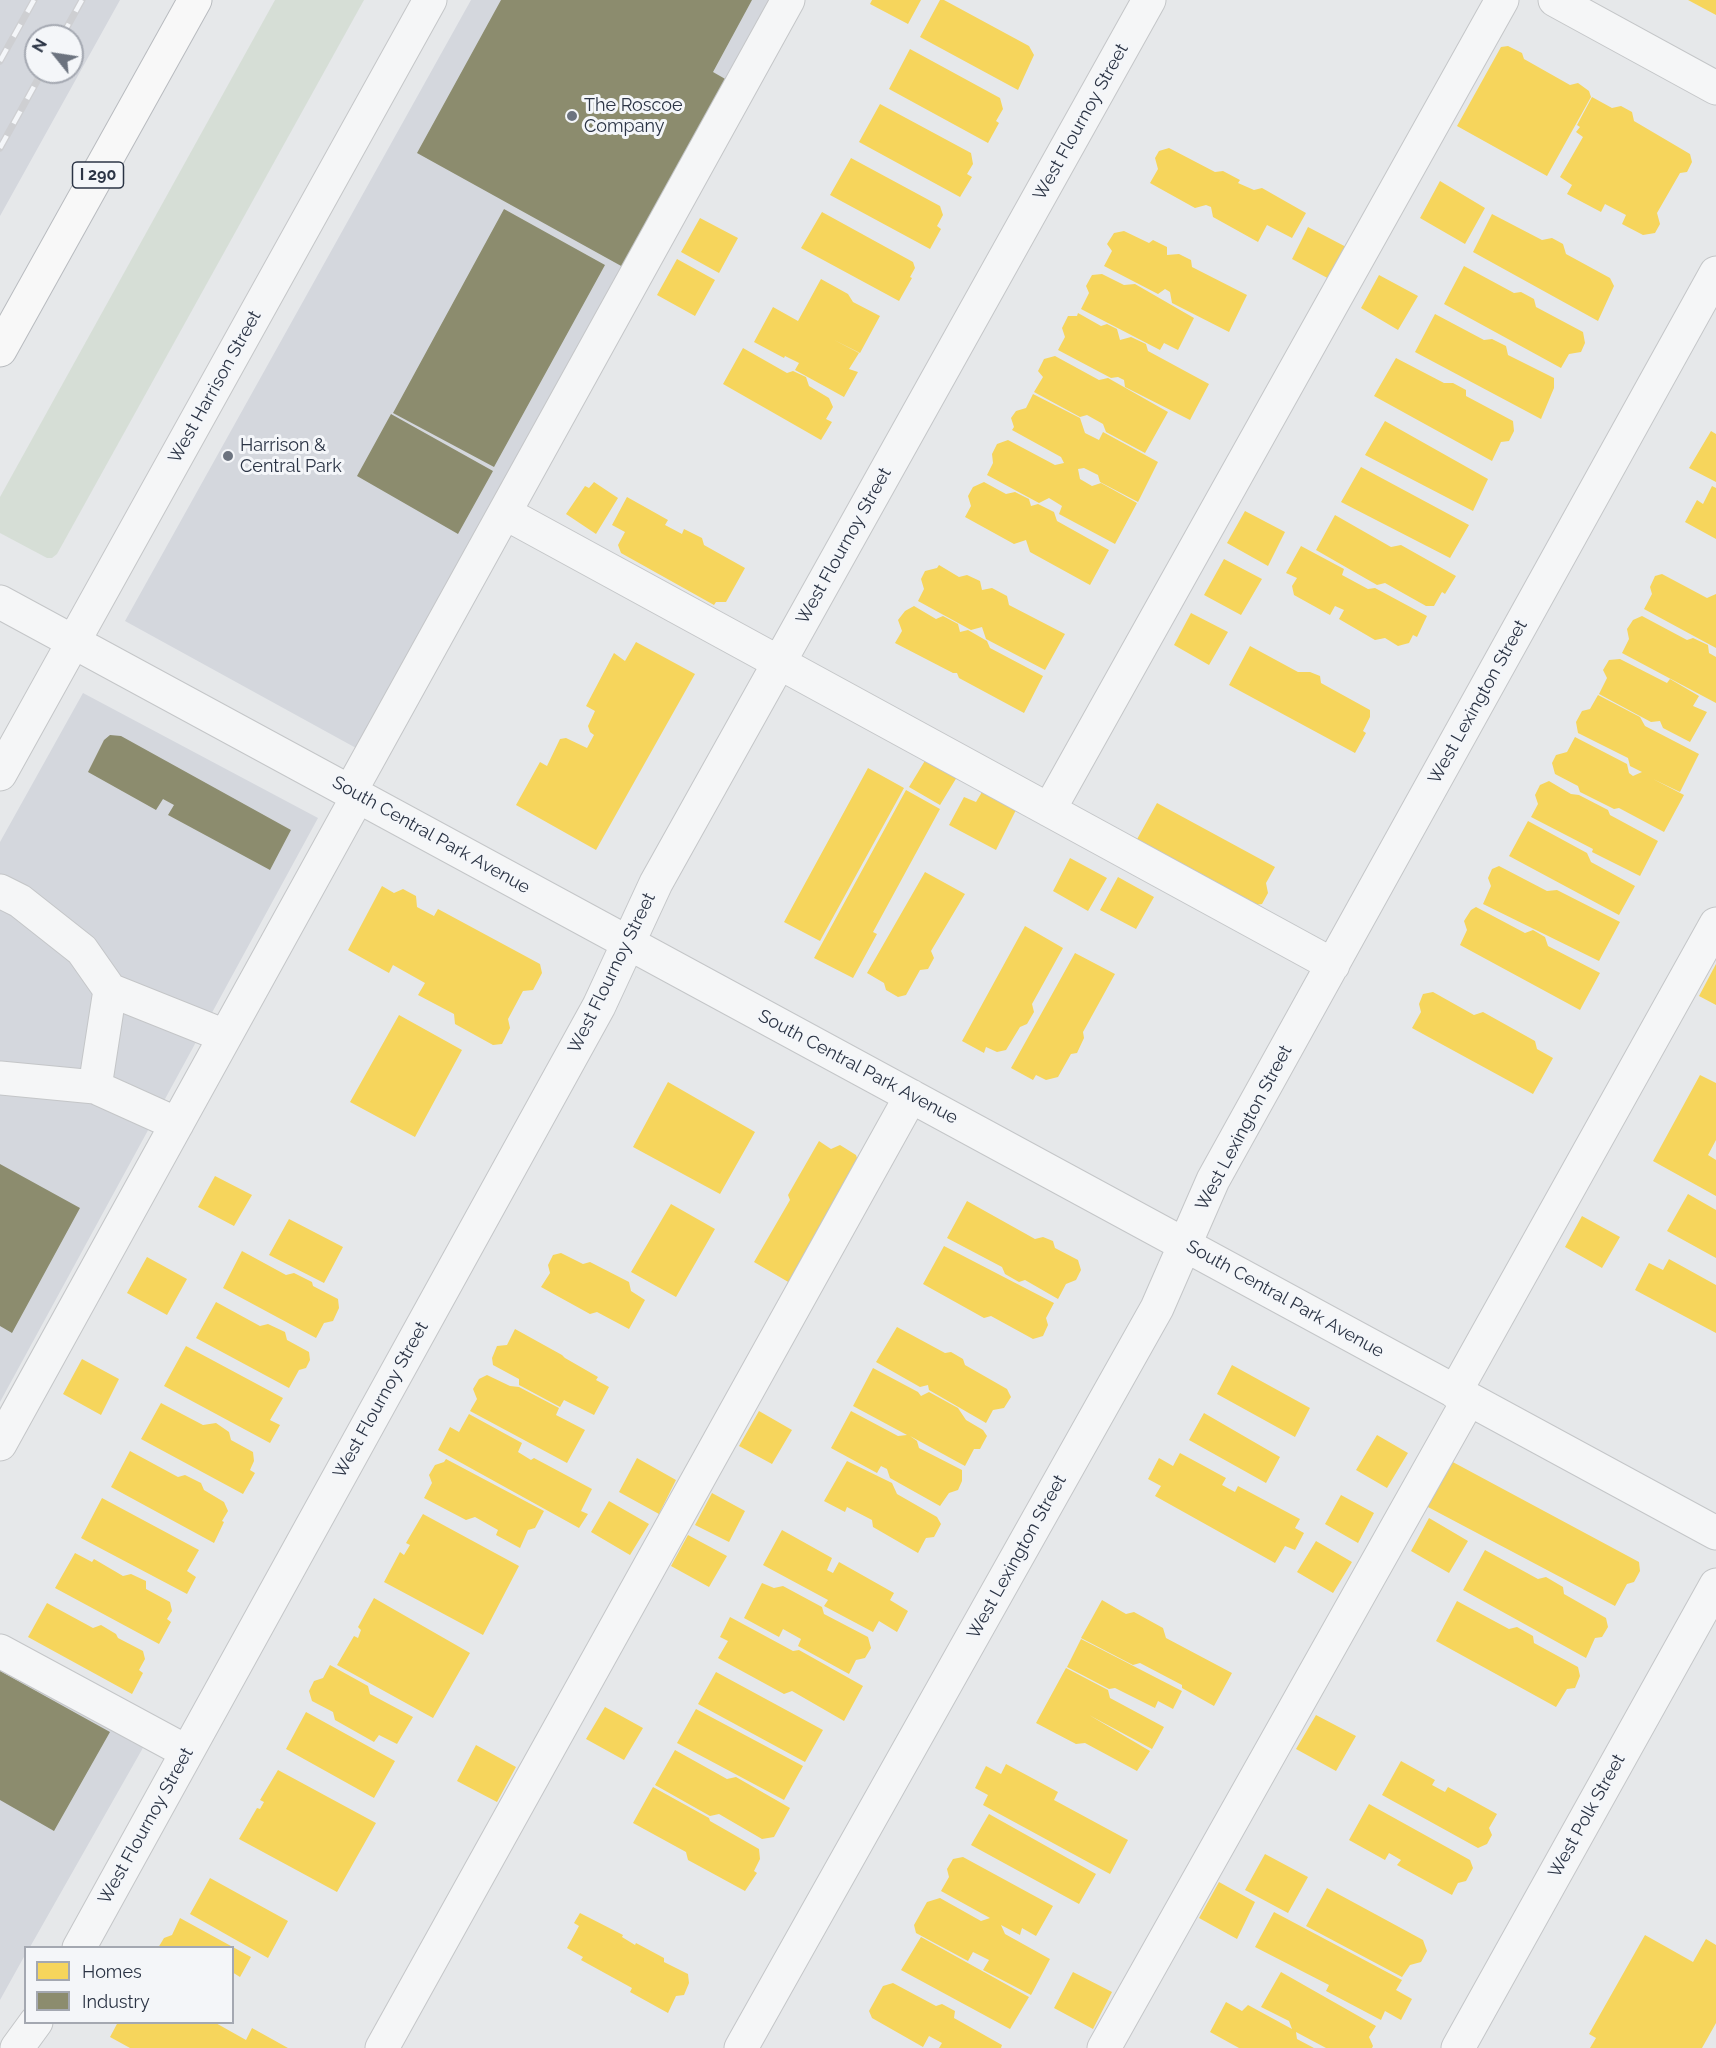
<!DOCTYPE html>
<html>
<head>
<meta charset="utf-8">
<style>
  body { margin:0 }
  #map { position:relative; width:1716px; height:2048px; overflow:hidden; background:#e6e8ea; font-family:Raleway,sans-serif }
  canvas { display:block }
  .legend { position:absolute; left:24px; top:1946px; width:210px; height:78px; box-sizing:border-box; background:#f4f6f9; border:2px solid #a4a8b1; margin:0; padding:8px 10px; list-style:none; font-size:18px; color:#2b3445 }
  .legend li { display:flex; align-items:center; gap:12px; height:30px }
  .legend b { width:30px; border:2px solid #a4a8b1 }
  .north { position:absolute; left:24px; top:24px; width:60px; height:60px; box-sizing:border-box; background:#f4f6f9; border:2px solid #a4a8b1; border-radius:50%; rotate:300deg; font-size:16px; font-weight:700; line-height:24px; text-align:center; color:#2b3445 }
  .north::after { content:''; display:block; margin:auto; width:21px; height:27px; background:#6c737f; clip-path:polygon(50% 0,100% 100%,50% 72%,0 100%) }
</style>
</head>
<body>
<div id="map">
<canvas width="1716" height="2048"></canvas>
<ul class="legend">
<li><b style="height:16px;background:#f6d55c"></b>Homes</li>
<li><b style="height:16px;background:#8c8c6e"></b>Industry</li>
</ul>
<div class="north">N</div>
</div>
<script>
const ctx = document.querySelector('canvas').getContext('2d');
ctx.lineJoin = 'round';
function paint(path, color) { ctx.fillStyle = color; ctx.fill(path, 'evenodd'); }
const poly = rows => new Path2D(rows.map(r => 'M' + r).join(''));
function trace(path, color, width, dash) { ctx.strokeStyle = color; ctx.lineWidth = width; ctx.lineCap = dash ? 'butt' : 'round'; ctx.setLineDash(dash || []); ctx.stroke(path); }
function write(font, color, halo, rows, align = 'center') {
  ctx.font = font + ' Raleway,sans-serif'; ctx.lineWidth = 6; ctx.setLineDash([]); ctx.textBaseline = 'middle'; ctx.strokeStyle = halo; ctx.fillStyle = color; for (const [text, x, y, turn = 0] of rows) {
    ctx.save(); ctx.translate(x, y); ctx.rotate((+turn || 0) * Math.PI / 180); ctx.textAlign = isNaN(turn) ? turn : align; if (halo) ctx.strokeText(text, 0, 0); ctx.fillText(text, 0, 0); ctx.restore();
  }
}
paint(poly([
  [0,0,120,0,0,216],
  [36,36,72,36,72,72,36,72],
  [471,0,771,0,356,748,125,621],
  [83,693,318,818,0,1402,0,842],
  [0,1663,144,1746,30,1947,26,1948,25,1955,0,2000]
]), '#d4d7dd');
paint(poly([
  [275,0,364,0,57,554,52,558,47,558,0,533,0,497]
]), '#d6ded6');
paint(poly([
  [872,0,921,0,908,24,870,4],
  [940,0,944,0,1029,46,1034,55,1018,90,920,37],
  [1688,0,1716,0,1716,15],
  [1508,46,1522,53,1524,59,1570,85,1578,83,1589,91,1591,97,1547,176,1457,126,1501,47],
  [910,49,1000,98,1003,109,996,121,999,123,988,143,889,89],
  [1592,97,1612,108,1621,106,1632,112,1634,121,1690,154,1692,162,1687,172,1680,173,1657,213,1660,224,1655,233,1643,235,1622,224,1626,215,1605,204,1601,212,1567,194,1572,185,1560,177,1583,137,1576,132,1580,127,1577,125],
  [880,104,971,153,973,164,967,174,972,177,960,197,859,142],
  [1169,148,1215,172,1223,171,1240,180,1238,183,1254,190,1262,188,1306,213,1292,238,1267,225,1258,242,1213,217,1211,207,1206,205,1195,208,1150,183,1158,169,1155,158,1159,151],
  [851,158,940,206,943,215,937,226,941,229,930,249,830,195],
  [1440,181,1485,208,1465,244,1420,218],
  [822,212,913,262,915,268,910,277,912,278,899,301,801,248],
  [1492,214,1542,240,1552,238,1563,244,1566,254,1610,278,1614,286,1598,321,1473,252],
  [700,218,738,238,719,273,681,252],
  [1308,227,1350,249,1333,281,1292,259],
  [1124,231,1149,243,1153,240,1167,247,1167,255,1179,254,1191,260,1192,267,1247,295,1229,332,1172,303,1170,292,1165,289,1158,294,1104,266,1112,251,1107,244,1114,233],
  [677,259,715,280,695,316,657,295],
  [1464,266,1514,293,1521,292,1534,299,1536,307,1583,332,1585,343,1581,352,1569,354,1561,368,1444,304],
  [1102,274,1124,285,1135,284,1194,318,1178,350,1164,343,1160,350,1081,309,1089,293,1086,286,1092,275],
  [1379,275,1418,296,1398,330,1361,308],
  [821,279,848,294,853,302,880,316,860,353,834,340,859,353,849,369,858,372,844,397,795,370,799,363,785,356,784,358,754,342,773,307,798,321],
  [1078,313,1101,326,1107,324,1117,329,1120,340,1131,337,1146,344,1148,351,1209,384,1190,420,1125,387,1124,380,1118,377,1111,378,1058,350,1065,337,1062,328,1068,316,1077,316],
  [1435,314,1484,340,1492,339,1506,346,1508,355,1554,378,1554,388,1541,419,1415,352],
  [743,348,787,373,793,371,806,377,809,386,829,398,833,407,826,419,832,422,821,440,723,384],
  [1055,356,1099,380,1108,378,1168,412,1145,453,1106,432,1103,424,1087,415,1080,417,1034,392,1043,377,1038,371,1044,359],
  [1396,358,1444,383,1453,383,1466,390,1466,396,1513,421,1514,431,1509,441,1501,442,1492,461,1374,396],
  [1033,394,1080,418,1085,433,1099,440,1103,432,1158,462,1138,502,1100,482,1098,475,1084,468,1078,469,1080,479,1092,486,1101,483,1137,503,1115,544,1059,514,1062,506,1049,498,1039,503,987,475,993,463,992,454,997,444,1008,440,1055,465,1064,463,1061,457,1012,430,1014,427,1011,418,1016,411,1026,408],
  [1385,421,1488,479,1473,511,1365,455],
  [1711,431,1716,434,1716,482,1689,468],
  [1361,467,1469,525,1450,558,1341,502],
  [594,482,618,498,596,534,566,514,585,486,589,488],
  [984,482,1006,494,1015,492,1029,499,1031,506,1038,504,1054,512,1057,521,1109,550,1090,585,1030,552,1026,540,1014,544,965,517,971,506,968,496,973,487],
  [1712,486,1716,488,1716,539,1685,522,1697,500,1703,504],
  [627,497,668,520,665,525,682,534,684,529,702,538,704,545,745,568,726,602,716,602,714,605,621,553,618,545,625,532,612,525],
  [1245,511,1285,532,1268,566,1227,543],
  [1335,515,1391,547,1401,545,1456,576,1445,594,1442,592,1434,606,1426,606,1385,583,1377,585,1316,550],
  [1301,546,1344,569,1342,575,1368,589,1375,588,1427,616,1417,637,1413,635,1409,643,1398,646,1385,638,1375,640,1339,619,1344,610,1335,606,1330,615,1294,595,1292,586,1297,578,1286,573],
  [1224,559,1262,579,1241,615,1204,595],
  [939,565,959,577,967,575,980,581,982,590,992,588,1007,596,1009,605,1065,634,1045,670,986,639,982,627,971,630,918,601,924,589,921,579,925,571,937,568],
  [1662,574,1707,598,1716,594,1716,648,1644,609,1652,594,1650,587,1655,576],
  [914,606,936,619,943,616,958,624,960,632,968,630,987,641,990,648,1043,676,1024,713,959,678,957,673,953,673,895,643,902,631,898,620,905,611],
  [1191,613,1228,632,1209,665,1174,645],
  [1642,616,1687,640,1693,638,1708,645,1709,653,1716,657,1716,703,1622,653,1629,639,1627,629,1633,620],
  [636,642,695,674,596,850,516,805,540,762,547,766,560,739,566,738,587,748,594,735,590,732,588,726,595,711,586,706,614,653,625,661],
  [1250,646,1298,672,1310,672,1320,676,1321,683,1370,710,1370,717,1363,731,1366,733,1355,753,1229,685],
  [1620,659,1667,683,1670,679,1699,696,1693,706,1707,712,1690,742,1663,728,1660,721,1651,722,1599,694,1607,678,1603,670,1609,660],
  [1598,695,1640,717,1645,726,1699,754,1680,792,1653,779,1684,795,1664,832,1619,808,1614,809,1580,792,1578,786,1555,774,1552,763,1556,755,1567,752,1575,737,1627,764,1629,773,1633,776,1642,772,1630,766,1628,758,1578,733,1576,722,1582,711,1590,709],
  [926,759,957,777,940,805,909,787],
  [868,768,904,788,820,941,784,922],
  [1549,781,1571,794,1579,795,1608,810,1610,815,1658,841,1640,876,1592,852,1593,849,1531,817,1538,804,1535,795,1540,785],
  [906,790,940,809,873,932,877,934,853,978,814,958],
  [982,792,1016,810,996,850,949,825,964,797,976,802],
  [1157,803,1275,867,1266,883,1268,893,1262,904,1255,905,1136,841],
  [1528,821,1587,853,1591,862,1635,886,1619,915,1509,856],
  [1070,858,1107,878,1088,911,1053,891],
  [1499,866,1547,891,1557,890,1620,922,1599,961,1483,904,1491,886,1488,878,1492,869],
  [925,872,965,894,931,951,934,958,928,969,920,970,906,995,898,997,886,990,884,983,867,973],
  [1118,877,1154,897,1136,929,1100,910],
  [382,886,394,893,403,889,416,896,417,907,434,916,438,909,540,964,542,973,533,990,523,991,508,1019,510,1028,502,1044,493,1045,455,1024,454,1014,418,995,425,983,393,965,389,973,348,950],
  [1476,907,1525,933,1533,930,1545,937,1548,946,1600,973,1580,1010,1460,945,1467,930,1464,921,1471,910],
  [1025,926,1063,948,1032,1004,1034,1012,1027,1024,1020,1027,1006,1050,997,1052,986,1047,984,1053,962,1041],
  [1075,953,1115,974,1083,1032,1084,1038,1077,1053,1071,1054,1058,1077,1046,1080,1036,1075,1033,1080,1011,1068],
  [1716,964,1716,1005,1699,996],
  [1433,992,1474,1015,1483,1012,1535,1041,1537,1049,1553,1058,1533,1094,1412,1028,1421,1012,1419,1004,1423,994],
  [399,1015,462,1050,415,1137,350,1102],
  [1700,1075,1716,1083,1716,1140,1708,1155,1716,1160,1716,1196,1653,1161],
  [668,1082,755,1132,720,1194,633,1147],
  [819,1141,831,1149,840,1145,856,1155,859,1164,790,1283,754,1262,790,1200,788,1195],
  [215,1176,252,1195,234,1226,198,1207],
  [1688,1194,1716,1210,1716,1258,1667,1231],
  [967,1201,1035,1239,1043,1237,1053,1241,1055,1248,1078,1260,1081,1270,1076,1280,1066,1284,1058,1299,1025,1280,1019,1282,1005,1274,1002,1267,947,1238],
  [671,1204,715,1229,676,1297,631,1272],
  [1582,1216,1620,1237,1602,1268,1565,1247],
  [289,1219,343,1247,324,1283,269,1255],
  [944,1246,1054,1303,1046,1318,1048,1325,1043,1336,1033,1339,991,1316,984,1318,923,1284],
  [242,1251,286,1275,294,1273,312,1282,313,1286,338,1299,339,1308,333,1321,324,1323,316,1338,223,1288],
  [561,1253,583,1264,590,1262,629,1282,631,1291,645,1300,629,1329,597,1312,590,1314,541,1287,550,1273,548,1265,553,1255],
  [147,1257,187,1279,167,1315,127,1293],
  [1669,1259,1716,1285,1716,1333,1635,1290,1649,1263,1663,1270],
  [216,1302,260,1326,268,1324,285,1332,287,1340,309,1352,310,1360,306,1368,299,1370,289,1388,196,1338],
  [897,1327,945,1353,951,1352,963,1359,965,1365,1007,1389,1011,1397,1004,1408,993,1410,986,1423,929,1390,928,1385,920,1387,876,1362],
  [515,1329,562,1355,565,1358,598,1377,596,1380,609,1387,594,1415,564,1400,560,1407,519,1385,519,1379,493,1365,492,1358,497,1346,507,1345],
  [186,1346,283,1398,270,1420,280,1425,270,1443,164,1386],
  [82,1359,119,1379,101,1415,63,1394],
  [1232,1365,1310,1408,1295,1437,1217,1394],
  [873,1368,918,1392,921,1396,929,1392,958,1408,966,1420,983,1430,987,1436,980,1449,974,1449,965,1466,910,1436,917,1441,919,1448,962,1470,962,1481,958,1490,949,1493,940,1506,890,1478,887,1469,881,1466,877,1473,831,1448,851,1411,898,1436,907,1435,853,1406],
  [487,1375,510,1386,519,1387,559,1408,556,1415,585,1430,567,1463,470,1411,477,1399,473,1389,479,1379],
  [161,1403,203,1425,216,1423,229,1432,231,1440,253,1452,254,1461,250,1470,255,1473,243,1494,141,1439],
  [759,1411,792,1430,772,1464,739,1446],
  [1204,1413,1280,1457,1266,1483,1189,1440],
  [469,1414,522,1443,518,1452,531,1460,534,1458,592,1489,581,1511,588,1514,579,1528,438,1450,450,1427,459,1432],
  [1377,1435,1408,1453,1387,1488,1356,1470],
  [130,1451,178,1477,185,1475,201,1483,204,1490,224,1502,228,1511,222,1521,224,1522,214,1543,111,1487],
  [1180,1453,1226,1478,1222,1485,1235,1492,1238,1486,1300,1519,1295,1528,1304,1533,1295,1550,1285,1546,1275,1563,1155,1496,1161,1486,1148,1479,1159,1458,1173,1466],
  [637,1458,676,1480,659,1514,619,1492],
  [446,1459,544,1511,535,1528,528,1530,520,1548,496,1535,498,1530,475,1517,466,1520,424,1498,432,1483,429,1475,435,1465,444,1462],
  [1449,1460,1639,1562,1640,1571,1634,1582,1627,1584,1615,1606,1426,1506],
  [847,1461,892,1483,897,1494,937,1517,941,1524,934,1537,926,1538,918,1553,873,1527,872,1520,847,1507,845,1512,824,1501],
  [712,1493,745,1511,729,1542,695,1525],
  [1341,1495,1374,1513,1358,1543,1325,1524],
  [102,1498,199,1550,187,1571,196,1577,187,1594,81,1538],
  [609,1501,649,1524,630,1555,591,1532],
  [423,1514,519,1566,483,1635,384,1582,400,1552,404,1555,410,1545,406,1543],
  [1429,1518,1468,1541,1449,1573,1411,1551],
  [782,1530,832,1558,827,1570,833,1573,839,1562,894,1593,890,1600,908,1611,897,1632,879,1621,873,1632,824,1606,828,1600,763,1565],
  [688,1535,727,1556,709,1587,671,1566],
  [1316,1541,1352,1562,1333,1593,1297,1572],
  [1485,1550,1538,1579,1546,1577,1563,1587,1564,1594,1606,1618,1608,1627,1602,1637,1595,1638,1586,1658,1463,1590],
  [75,1553,92,1562,94,1559,123,1576,131,1574,146,1581,146,1589,170,1602,172,1611,167,1619,171,1622,159,1644,55,1588],
  [762,1583,774,1588,783,1586,822,1607,824,1614,868,1637,871,1648,865,1658,856,1660,849,1674,798,1646,801,1639,783,1629,779,1637,744,1618],
  [374,1598,470,1653,433,1718,337,1665,354,1636,358,1638,361,1630,358,1627],
  [1102,1600,1126,1614,1134,1612,1163,1628,1166,1638,1232,1673,1214,1706,1182,1688,1182,1685,1140,1663,1133,1665,1081,1638],
  [1457,1601,1509,1629,1517,1627,1533,1636,1534,1643,1578,1667,1580,1676,1575,1688,1567,1689,1556,1707,1436,1641],
  [47,1603,93,1628,101,1625,116,1634,118,1638,143,1651,145,1659,139,1670,143,1673,132,1694,28,1637],
  [730,1617,793,1651,799,1650,863,1686,844,1721,792,1691,784,1694,718,1658,728,1641,720,1637],
  [1081,1639,1182,1691,1173,1709,1158,1701,1155,1708,1115,1688,1109,1689,1067,1667],
  [330,1665,368,1686,370,1694,413,1717,397,1744,379,1735,374,1742,335,1720,333,1712,312,1701,309,1691,314,1681,323,1678],
  [1066,1668,1108,1690,1110,1698,1164,1727,1152,1749,1089,1715,1150,1751,1137,1771,1085,1743,1076,1744,1036,1723],
  [716,1672,823,1730,805,1762,698,1704],
  [605,1707,643,1728,624,1760,586,1739],
  [696,1709,803,1766,784,1800,677,1743],
  [306,1712,395,1761,374,1798,286,1749],
  [1316,1715,1356,1736,1336,1771,1296,1749],
  [476,1745,516,1767,497,1802,457,1781],
  [675,1750,727,1779,736,1777,790,1808,774,1837,762,1839,719,1814,710,1816,655,1785],
  [1401,1761,1435,1780,1432,1785,1445,1792,1448,1787,1497,1814,1489,1828,1492,1835,1487,1844,1478,1848,1382,1795],
  [1006,1764,1058,1792,1054,1800,1128,1840,1110,1874,983,1805,988,1795,975,1788,986,1766,1001,1774],
  [278,1770,376,1823,337,1892,239,1839,257,1808,260,1809,264,1802,260,1800],
  [653,1787,709,1818,710,1821,759,1849,760,1859,754,1871,757,1873,745,1891,688,1860,686,1852,633,1823],
  [1369,1804,1470,1860,1473,1868,1466,1881,1458,1883,1452,1895,1397,1865,1401,1860,1389,1853,1385,1860,1349,1840],
  [989,1814,1096,1874,1079,1904,971,1845],
  [1265,1854,1308,1877,1288,1913,1245,1890],
  [963,1857,1053,1906,1036,1936,1022,1928,1020,1935,1001,1925,1005,1934,1050,1959,1031,1995,983,1970,989,1960,973,1952,968,1961,916,1933,914,1925,927,1902,940,1898,981,1921,990,1918,941,1891,949,1877,947,1869,953,1859],
  [210,1878,288,1921,268,1958,190,1914],
  [1219,1882,1255,1902,1237,1939,1199,1918],
  [1327,1888,1423,1940,1427,1951,1421,1962,1410,1965,1402,1977,1306,1926],
  [1274,1912,1402,1980,1396,1990,1412,1999,1401,2020,1385,2011,1381,2020,1326,1991,1329,1985,1255,1947],
  [580,1913,623,1935,622,1937,635,1945,636,1943,664,1958,664,1962,688,1974,689,1983,684,1995,676,1996,668,2013,630,1992,632,1988,581,1960,583,1957,567,1948,579,1926,574,1923],
  [180,1918,251,1957,240,1977,232,1972,232,1948,158,1948,164,1938,172,1935],
  [1645,1935,1693,1962,1706,1939,1716,1945,1716,2023,1702,2048,1590,2048,1596,2038,1589,2034],
  [921,1937,1029,1997,1010,2029,901,1970],
  [1073,1972,1112,1992,1093,2029,1054,2008],
  [1281,1972,1376,2026,1369,2037,1373,2046,1372,2048,1326,2048,1296,2032,1297,2039,1314,2048,1239,2048,1210,2032,1226,2002,1242,2011,1248,2005,1292,2029,1289,2021,1261,2007],
  [893,1983,936,2006,942,2004,955,2011,954,2018,1002,2045,1001,2048,939,2048,942,2043,929,2036,923,2047,872,2018,869,2011,883,1986],
  [118,2022,214,2022,246,2040,252,2028,288,2048,130,2048,110,2037]
]), '#f6d55c');
paint(poly([
  [501,0,752,0,713,72,727,80,623,267,417,153],
  [504,209,605,265,494,467,393,413],
  [391,414,493,471,458,534,357,476],
  [110,735,121,736,291,830,270,870,168,815,174,805,163,799,156,810,88,772,104,740],
  [0,1164,80,1208,12,1333,0,1326],
  [0,1671,110,1732,54,1831,0,1800]
]), '#8c8c6e');
const minor = poly([
  [1555,0,1716,88],
  [505,513,1333,965],
  [0,602,1716,1533],
  [0,774,430,0],
  [350,792,788,0],
  [1049,810,1502,0],
  [0,891,20,901,82,950,110,990,95,1087],
  [110,990,225,1036],
  [0,1078,95,1087,177,1124],
  [1455,1392,1716,924],
  [0,1444,358,796],
  [0,1651,187,1752],
  [79,1948,599,1006,656,883,1149,0],
  [17,2048,36,2022],
  [382,2048,911,1096],
  [741,2048,1157,1308,1213,1180,1716,273],
  [1104,2048,1469,1399],
  [1458,2048,1716,1585]
]);
const highway = poly([
  [0,350,195,0]
]);
trace(minor, '#c4c6c8', 35);
trace(highway, '#b8bbbf', 35);
trace(minor, '#f5f6f7', 33);
trace(highway, '#f8f8f8', 33);
const rail = poly([
  [62,36,82,0],
  [0,61,34,0],
  [0,148,42,72]
]);
trace(rail, '#cecfd2', 7);
trace(rail, '#f4f6f9', 4.5, [14]);
for (const [x, y, r, color] of [
  [572,116,6,"#6c737f"],
  [228,456,6,"#6c737f"]
]) { const dot = new Path2D(); dot.arc(x, y, r, 0, 2 * Math.PI); ctx.fillStyle = color; ctx.fill(dot); trace(dot, '#f4f6f9', 2); }
for (const [x, y, w] of [
  [98,175,51]
]) { const box = new Path2D(); box.roundRect(x - w / 2, y - 13, w, 26, 4.5); ctx.fillStyle = '#f4f6f9'; ctx.fill(box); trace(box, '#2b3445', 1.5); }
write('bold 16px', '#2b3445', null, [
  ["I 290",98,175]
]);
write('18px', '#2b3445', '#f4f6f9', [
  ["The Roscoe",584,106],
  ["Company",584,127],
  ["Harrison &",240,446],
  ["Central Park",240,467]
], 'left');
write('18px', '#2b3445', '#f4f6f9', [
  ["West Flournoy Street",1081,122,-61],
  ["West Harrison Street",215,387,-61],
  ["West Flournoy Street",844,546,-61],
  ["West Lexington Street",1478,702,-61],
  ["South Central Park Avenue",431,835,29],
  ["West Flournoy Street",612,973,-64],
  ["South Central Park Avenue",858,1067,28],
  ["West Lexington Street",1244,1128,-62],
  ["South Central Park Avenue",1285,1299,29],
  ["West Flournoy Street",381,1400,-61],
  ["West Lexington Street",1017,1557,-61],
  ["West Polk Street",1587,1816,-61],
  ["West Flournoy Street",146,1826,-61]
]);
</script>
</body>
</html>
